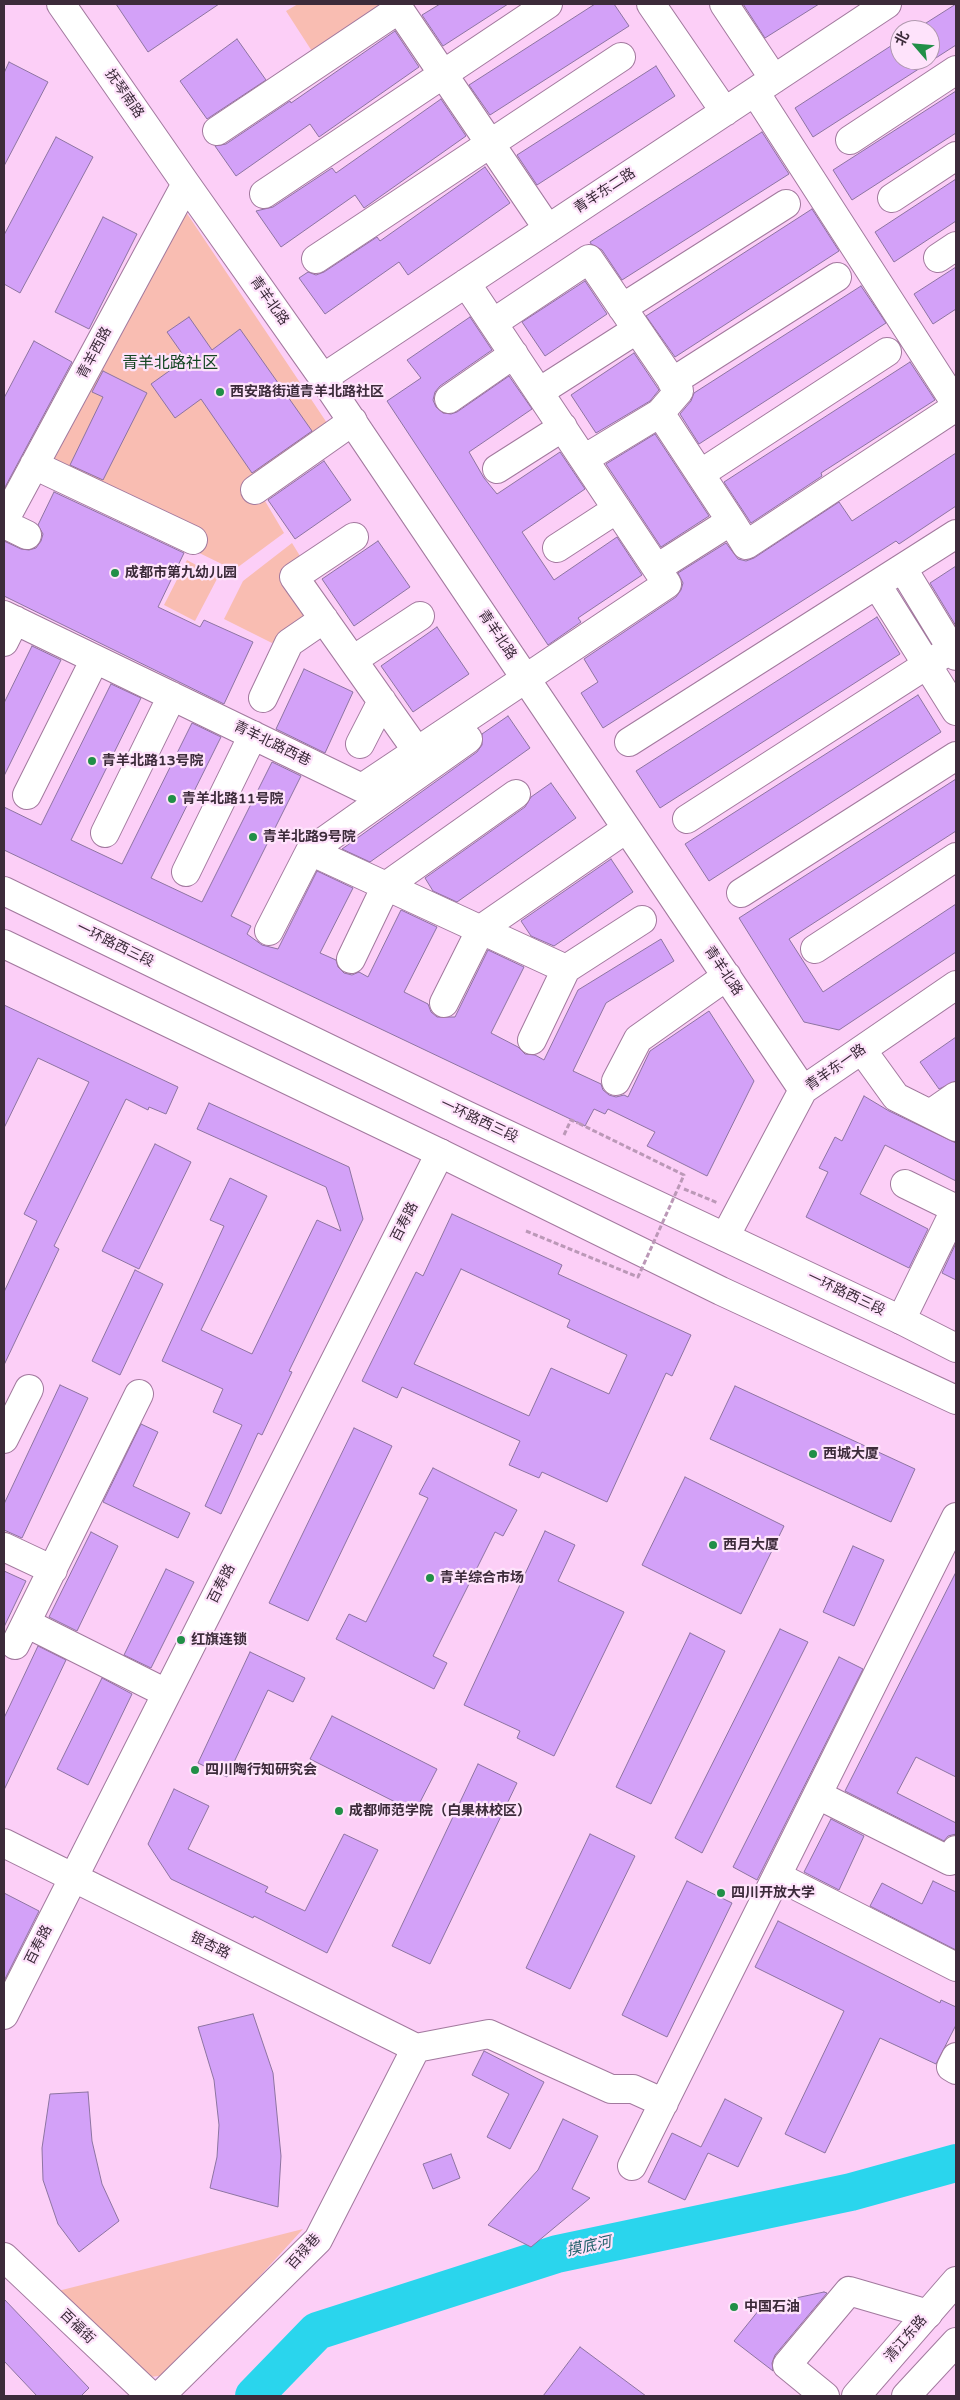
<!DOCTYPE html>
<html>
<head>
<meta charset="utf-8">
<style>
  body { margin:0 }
  #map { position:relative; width:960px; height:2400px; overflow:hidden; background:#fccff7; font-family:"Varela Round","Noto Sans SC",sans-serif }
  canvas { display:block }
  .frame { position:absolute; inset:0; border:5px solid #3c2b3a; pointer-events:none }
  .north { position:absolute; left:890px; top:20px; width:50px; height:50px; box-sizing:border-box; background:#fee3fb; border:1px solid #b099ae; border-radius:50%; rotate:297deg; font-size:14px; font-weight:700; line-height:20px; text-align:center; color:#3c2b3a }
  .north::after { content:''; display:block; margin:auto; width:18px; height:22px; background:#218f47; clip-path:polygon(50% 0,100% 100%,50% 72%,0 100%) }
</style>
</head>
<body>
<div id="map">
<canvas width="960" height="2400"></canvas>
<div class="frame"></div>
<div class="north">北</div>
</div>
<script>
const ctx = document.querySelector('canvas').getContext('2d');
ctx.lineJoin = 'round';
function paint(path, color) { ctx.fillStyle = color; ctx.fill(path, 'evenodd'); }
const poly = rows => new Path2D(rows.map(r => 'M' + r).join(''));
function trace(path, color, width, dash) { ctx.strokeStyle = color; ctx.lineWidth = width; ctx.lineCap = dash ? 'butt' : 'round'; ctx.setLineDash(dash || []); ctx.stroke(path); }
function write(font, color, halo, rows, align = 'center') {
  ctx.font = font + ' "Varela Round","Noto Sans SC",sans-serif'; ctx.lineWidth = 4.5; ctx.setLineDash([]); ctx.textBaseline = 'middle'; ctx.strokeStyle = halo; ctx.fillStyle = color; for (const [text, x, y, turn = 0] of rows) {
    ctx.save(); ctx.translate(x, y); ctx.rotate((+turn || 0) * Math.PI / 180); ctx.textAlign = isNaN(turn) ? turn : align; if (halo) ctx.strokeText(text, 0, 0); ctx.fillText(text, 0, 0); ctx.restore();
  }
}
paint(poly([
  [298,4,404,4,317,59,286,11],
  [180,203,329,426,252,479,284,533,234,570,36,473],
  [292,543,329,603,272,643,224,619,243,581],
  [187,560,218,577,195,621,164,605],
  [303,2229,169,2375,149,2377,54,2292]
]), '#f9bdb2');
trace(poly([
  [254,2396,317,2331,557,2254,851,2192,956,2163]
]), '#2ad5ed', 38);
const building = poly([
  [116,4,219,4,148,52,116,4],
  [440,4,508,4,443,46,422,15,440,4],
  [595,4,614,4,629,26,490,115,469,85,595,4],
  [743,4,819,4,765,38,743,4],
  [956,4,956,45,813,137,795,108,900,40,900,60,930,60,930,30,915,30,956,4],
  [395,31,419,67,319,137,310,124,236,176,215,146,226,144,290,101,291,103,395,31],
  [237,39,266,80,207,119,180,81,237,39],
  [9,62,48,82,4,166,4,73,9,62],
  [656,66,675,96,537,185,517,155,656,66],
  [956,91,956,133,852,200,833,170,956,91],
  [441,99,466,136,364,208,355,195,281,247,256,211,273,207,332,168,336,173,441,99],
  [762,132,789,174,622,280,602,250,591,244,590,242,762,132],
  [56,137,93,157,20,293,4,284,4,235,56,137],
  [485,167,510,203,408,275,399,262,325,314,299,278,308,272,316,275,324,272,377,237,380,241,485,167],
  [956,179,956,221,894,262,875,232,956,179],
  [812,209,839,251,675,357,646,316,812,209],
  [103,217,137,234,89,329,55,312,103,217],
  [956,267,956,309,933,324,914,294,956,267],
  [585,281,607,314,545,356,522,322,585,281],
  [861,286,886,323,699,444,680,414,691,401,694,393,861,286],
  [189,317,212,350,240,329,312,431,252,473,201,399,175,418,151,384,186,359,167,332,189,317],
  [470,317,492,350,440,386,435,392,433,400,436,407,443,413,451,414,457,412,509,376,532,409,469,452,484,478,497,494,560,452,585,489,522,532,554,580,617,537,642,575,578,618,581,622,548,645,387,401,421,378,407,360,470,317],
  [34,341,72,362,4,489,4,398,34,341],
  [634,353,659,390,650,401,596,433,571,395,634,353],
  [910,362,935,400,821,473,822,476,751,523,724,482,910,362],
  [103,371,147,393,103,480,70,465,103,397,92,392,103,371],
  [655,434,709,516,661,547,606,464,655,434],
  [956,453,956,506,899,544,896,541,603,728,581,693,598,682,584,659,676,597,681,590,683,583,678,573,726,543,738,559,746,561,754,558,839,502,852,521,956,453],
  [324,461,351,500,295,539,268,500,324,461],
  [54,492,184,553,158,607,200,627,204,620,253,642,224,704,4,596,4,541,21,549,29,550,36,548,41,541,43,534,38,525,54,492],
  [378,541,410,587,354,626,322,579,378,541],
  [956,566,956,626,930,583,956,566],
  [877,617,900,654,660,808,636,771,877,617],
  [437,627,469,674,413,712,381,666,437,627],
  [32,646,61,660,4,776,4,703,32,646],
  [304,669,353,692,325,753,276,729,304,669],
  [111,684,141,698,71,840,122,864,192,723,221,737,151,878,202,902,272,762,301,776,231,916,251,926,247,934,262,945,278,949,317,871,353,888,320,953,336,960,338,967,344,973,352,975,359,972,368,977,401,910,437,927,404,992,428,1004,431,1012,437,1017,455,1017,488,950,524,967,491,1033,518,1047,525,1054,535,1055,544,1060,578,990,661,939,674,961,606,1003,573,1071,601,1084,603,1090,609,1095,616,1097,624,1095,628,1097,650,1051,709,1011,754,1081,707,1176,647,1146,655,1132,608,1109,605,1114,594,1109,585,1126,4,850,4,807,41,825,111,684],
  [918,695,941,732,709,881,685,844,918,695],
  [508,716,530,748,370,862,342,849,477,752,482,745,482,734,508,716],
  [956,779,956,831,789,939,823,992,956,904,956,952,839,1030,804,1022,739,918,956,779],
  [551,783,576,818,457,902,433,891,425,878,525,807,531,797,551,783],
  [611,859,633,892,554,946,531,936,521,921,611,859],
  [4,1005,178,1087,166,1114,149,1107,148,1110,126,1099,54,1246,59,1249,4,1365,4,1292,37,1221,24,1214,89,1082,38,1058,4,1128,4,1005],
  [956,1037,956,1081,939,1089,920,1062,956,1037],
  [864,1096,889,1111,956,1143,956,1181,885,1145,860,1194,928,1229,909,1268,806,1217,828,1172,819,1168,835,1137,842,1141,864,1096],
  [209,1103,349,1167,363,1219,289,1371,292,1372,262,1435,258,1433,221,1514,205,1506,242,1425,213,1412,223,1389,162,1361,224,1226,210,1220,230,1178,267,1196,201,1330,252,1354,317,1220,341,1231,326,1187,197,1129,209,1103],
  [155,1144,191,1162,139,1269,102,1251,155,1144],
  [452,1214,562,1265,558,1274,691,1335,672,1376,666,1373,607,1502,542,1472,539,1478,509,1465,520,1441,402,1387,397,1398,362,1381,416,1272,423,1276,452,1214],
  [461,1269,570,1320,567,1327,627,1355,609,1394,551,1368,529,1416,414,1364,461,1269],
  [956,1243,956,1280,942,1273,956,1243],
  [135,1270,163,1284,120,1375,92,1361,135,1270],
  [60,1385,88,1398,22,1538,4,1530,4,1504,60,1385],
  [735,1386,915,1469,891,1522,710,1439,735,1386],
  [141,1424,158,1432,133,1486,190,1513,178,1538,103,1502,141,1424],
  [354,1428,392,1446,308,1621,269,1603,354,1428],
  [433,1468,517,1510,503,1536,495,1532,433,1656,447,1663,434,1689,336,1639,349,1614,366,1622,428,1498,419,1494,433,1468],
  [685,1477,784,1526,741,1614,642,1565,685,1477],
  [545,1531,575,1545,558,1581,624,1612,554,1756,517,1738,520,1731,464,1705,545,1531],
  [91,1532,118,1546,77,1631,49,1617,91,1532],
  [853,1546,884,1560,854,1626,823,1612,853,1546],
  [166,1569,194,1582,151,1668,124,1655,166,1569],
  [4,1571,26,1581,4,1627,4,1571],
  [956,1572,956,1777,916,1757,897,1793,956,1823,956,1834,948,1836,944,1841,845,1791,956,1572],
  [780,1629,808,1642,702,1853,675,1838,780,1629],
  [690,1633,725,1651,651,1804,616,1787,690,1633],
  [38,1646,66,1660,4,1790,4,1718,38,1646],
  [250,1652,305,1678,293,1702,268,1690,227,1777,198,1763,250,1652],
  [839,1657,863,1669,757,1880,733,1867,839,1657],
  [102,1678,132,1694,88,1785,57,1769,102,1678],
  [332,1716,437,1769,415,1812,310,1759,332,1716],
  [478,1764,517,1783,430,1964,392,1946,478,1764],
  [174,1789,209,1806,188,1849,268,1887,265,1892,305,1911,344,1834,378,1850,327,1953,254,1916,253,1918,171,1879,148,1844,174,1789],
  [831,1819,864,1836,839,1890,804,1872,831,1819],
  [590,1834,635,1856,570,1989,526,1968,590,1834],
  [687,1881,732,1903,667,2037,622,2015,687,1881],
  [933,1881,956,1892,956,1950,870,1906,882,1883,922,1904,933,1881],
  [4,1893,39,1911,4,1981,4,1893],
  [778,1921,940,2003,941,2000,956,2007,956,2025,936,2064,880,2038,825,2153,785,2134,844,2011,755,1967,778,1921],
  [253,2014,273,2073,281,2156,278,2207,210,2188,217,2157,219,2125,214,2080,198,2027,253,2014],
  [484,2051,544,2082,510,2149,487,2137,509,2094,472,2075,484,2051],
  [88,2092,92,2141,102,2184,119,2221,79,2252,58,2224,43,2180,42,2148,50,2094,88,2092],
  [725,2099,762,2118,738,2167,708,2153,685,2200,648,2182,672,2133,701,2147,725,2099],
  [563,2119,598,2136,572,2189,590,2198,531,2247,488,2225,538,2170,563,2119],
  [451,2154,460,2178,433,2189,423,2164,451,2154],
  [824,2292,827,2293,775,2355,772,2363,773,2371,734,2341,763,2305,824,2292],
  [4,2299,89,2388,81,2396,37,2396,4,2361,4,2299],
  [580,2347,646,2396,543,2396,580,2347]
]);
paint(building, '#d3a1f8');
trace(building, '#8d74a1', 1);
const minor = poly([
  [61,4,186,184,323,378,803,1090],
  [651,4,725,112],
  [724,4,774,79],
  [755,92,956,404],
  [217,131,399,9,548,229],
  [850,140,956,70],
  [264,194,548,4],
  [892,198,956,156],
  [938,258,956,246],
  [316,259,621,57],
  [622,308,786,204],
  [493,323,589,259,679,391,660,413],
  [323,378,887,4],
  [672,382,837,277],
  [539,392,636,330],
  [449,399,514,354],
  [584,459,660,413,731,521,657,568],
  [34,465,193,540],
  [497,469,563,427],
  [700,474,887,352],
  [255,490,353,421],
  [4,521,186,184],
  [731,521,746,545,956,407],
  [4,524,27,535],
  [354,537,294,577,417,751],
  [557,548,617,509],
  [903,569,956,656],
  [877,585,956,711],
  [4,615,362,788,667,584,466,283],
  [4,642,15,620],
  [353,660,420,616],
  [263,698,289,643,324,619],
  [468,739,310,851,566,969],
  [629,742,956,534],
  [360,744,382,701],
  [27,795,95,659],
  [687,819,956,646],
  [105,833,172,696],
  [186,872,253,735],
  [741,893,956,756],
  [269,931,310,851],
  [815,949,956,857],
  [351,959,386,886,516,794],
  [444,1003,481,929,626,829],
  [532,1040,566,969,642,920],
  [862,1050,896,1097,956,1127],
  [616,1081,638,1039,727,976],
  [930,1114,956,1096],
  [905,1184,956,1209],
  [725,1237,803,1090,956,985],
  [901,1320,956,1208],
  [4,1439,29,1389],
  [4,1547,53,1570],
  [26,1623,166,1693],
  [15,1645,139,1394],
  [818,1795,950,1861,956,1850],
  [4,1843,416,2048],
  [777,1876,956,1967],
  [4,2015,440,1153],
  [416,2048,489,2034,611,2089,633,2089,664,2103],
  [956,2057,951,2067,956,2070],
  [632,2166,956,1517],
  [4,2257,151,2396],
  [160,2396,318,2240,416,2048],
  [825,2396,787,2365,849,2291,928,2314]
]);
const major = poly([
  [4,891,464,1114,901,1320,956,1348],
  [4,944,440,1153,721,1291,956,1400],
  [856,2396,956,2281],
  [906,2396,956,2342]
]);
trace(minor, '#a2799e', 30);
trace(major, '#a2799e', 30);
trace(poly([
  [564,1135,571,1120,578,1123],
  [684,1189,718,1203]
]), '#bb98b7', 3, [5, 2.5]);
trace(minor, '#fff', 28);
trace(major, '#fff', 28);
trace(poly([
  [526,1231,638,1277,684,1175,578,1123]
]), '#bb98b7', 3, [5, 2.5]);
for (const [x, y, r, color] of [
  [220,392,5,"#218f47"],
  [115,573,5,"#218f47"],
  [92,761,5,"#218f47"],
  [172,799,5,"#218f47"],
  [253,837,5,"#218f47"],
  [813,1454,5,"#218f47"],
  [713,1545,5,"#218f47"],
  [430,1578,5,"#218f47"],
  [181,1640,5,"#218f47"],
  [195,1770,5,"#218f47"],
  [339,1811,5,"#218f47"],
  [721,1893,5,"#218f47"],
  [734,2307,5,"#218f47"]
]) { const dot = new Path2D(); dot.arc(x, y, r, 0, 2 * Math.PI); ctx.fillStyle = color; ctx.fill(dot); trace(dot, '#fee3fb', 2); }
write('14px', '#3c2b3a', '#fee3fb', [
  ["抚琴南路",124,94,55],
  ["青羊东二路",605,191,-33],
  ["青羊北路",269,301,55],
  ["青羊西路",95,353,-62],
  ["青羊北路",497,635,56],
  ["青羊北路西巷",272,744,26],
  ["一环路西三段",115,945,26],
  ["青羊北路",723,971,56],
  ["青羊东一路",836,1068,-35],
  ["一环路西三段",479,1121,25],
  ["百寿路",405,1222,-63],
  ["一环路西三段",846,1294,25],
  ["百寿路",222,1584,-63],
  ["百寿路",39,1945,-63],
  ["银杏路",210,1946,26],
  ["百禄巷",304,2252,-48],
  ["百福街",77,2327,44],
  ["清江东路",906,2339,-49]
]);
write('bold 14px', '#3c2b3a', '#fee3fb', [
  ["西安路街道青羊北路社区",230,392],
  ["成都市第九幼儿园",125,573],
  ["青羊北路13号院",102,761],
  ["青羊北路11号院",182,799],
  ["青羊北路9号院",263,837],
  ["西城大厦",823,1454],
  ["西月大厦",723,1545],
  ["青羊综合市场",440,1578],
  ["红旗连锁",191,1640],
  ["四川陶行知研究会",205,1770],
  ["成都师范学院（白果林校区）",349,1811],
  ["四川开放大学",731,1893],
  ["中国石油",744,2307]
], 'left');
write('italic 15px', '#21606a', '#fee3fb', [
  ["摸底河",589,2247,-12]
]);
write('16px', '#144623', '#fee3fb', [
  ["青羊北路社区",170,364]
]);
</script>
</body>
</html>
